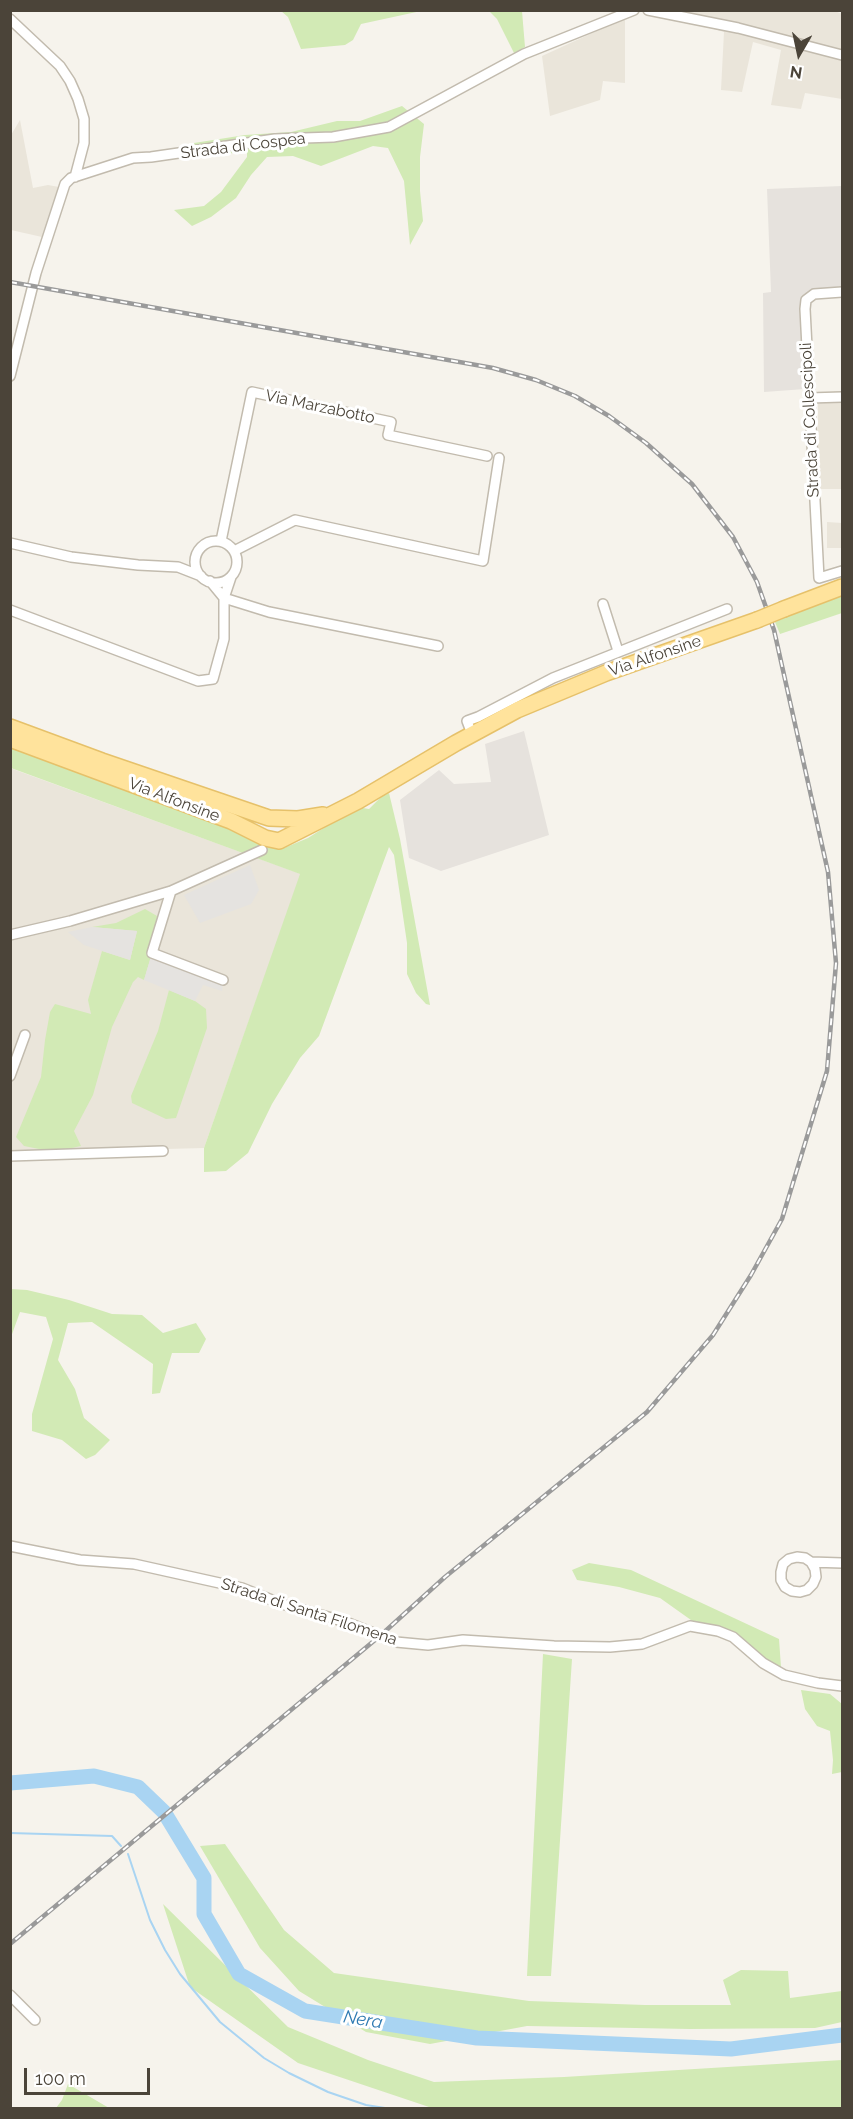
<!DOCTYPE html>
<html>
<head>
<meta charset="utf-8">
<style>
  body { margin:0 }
  #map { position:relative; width:853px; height:2119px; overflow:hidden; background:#f6f3ec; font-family:Raleway,sans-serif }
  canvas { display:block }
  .frame { position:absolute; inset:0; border:12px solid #4b4439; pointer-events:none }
  .north { position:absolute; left:769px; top:24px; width:60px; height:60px; -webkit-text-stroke:4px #fff; paint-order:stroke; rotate:189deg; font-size:16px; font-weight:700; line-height:24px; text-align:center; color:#4b4439 }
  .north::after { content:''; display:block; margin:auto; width:21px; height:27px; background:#4b4439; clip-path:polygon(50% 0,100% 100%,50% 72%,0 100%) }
  .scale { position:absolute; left:24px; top:2068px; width:126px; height:27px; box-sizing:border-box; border:3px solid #4b4439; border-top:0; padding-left:8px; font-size:18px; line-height:21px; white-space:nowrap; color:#4b4439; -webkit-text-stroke:4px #fff; paint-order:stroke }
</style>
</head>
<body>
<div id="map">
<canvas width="853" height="2119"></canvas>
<div class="frame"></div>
<div class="north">N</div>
<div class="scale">100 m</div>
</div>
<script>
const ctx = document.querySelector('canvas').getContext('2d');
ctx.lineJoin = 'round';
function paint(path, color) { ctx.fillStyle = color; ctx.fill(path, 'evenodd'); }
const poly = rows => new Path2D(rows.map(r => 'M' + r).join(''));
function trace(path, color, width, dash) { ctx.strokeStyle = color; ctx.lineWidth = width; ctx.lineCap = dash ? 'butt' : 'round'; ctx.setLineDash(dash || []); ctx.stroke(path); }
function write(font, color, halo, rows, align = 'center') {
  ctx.font = font + ' Raleway,sans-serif'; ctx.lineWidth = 6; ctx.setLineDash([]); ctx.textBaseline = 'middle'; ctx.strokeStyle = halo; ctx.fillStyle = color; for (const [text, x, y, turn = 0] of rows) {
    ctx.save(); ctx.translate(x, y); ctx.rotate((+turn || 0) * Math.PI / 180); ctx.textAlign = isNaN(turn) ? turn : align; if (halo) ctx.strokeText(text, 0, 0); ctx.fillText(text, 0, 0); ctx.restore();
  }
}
paint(poly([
  [651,11,835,11,842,14,842,99,805,93,801,109,771,105,781,50,753,42,742,92,721,90,724,32],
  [625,18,625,83,603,81,600,100,550,116,542,56],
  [20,120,33,188,48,185,59,187,42,237,11,230,11,135],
  [842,391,842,489,818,489,818,393],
  [827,522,842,523,842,548,827,548],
  [10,768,301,874,204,1148,11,1153]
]), '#eae5da');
paint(poly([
  [842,186,842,292,801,297,805,389,764,392,763,293,771,292,767,189],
  [524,731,549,835,441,871,409,858,400,800,439,770,454,784,491,782,485,744]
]), '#e6e2dd');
paint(poly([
  [281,11,421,11,361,24,353,40,345,45,301,49,288,17],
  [489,11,522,11,525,47,514,53,497,19],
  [402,106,424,124,420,157,420,191,423,221,410,245,404,181,388,148,373,146,321,166,293,156,267,157,251,175,236,198,211,217,192,226,174,210,204,206,221,192,247,157,247,151,191,159,194,143,245,135,291,132,337,121,360,121],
  [842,594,842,613,780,634,775,622,797,611],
  [10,745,268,843,284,848,308,838,357,807,369,809,382,796,389,793,400,839,430,1005,426,1004,416,993,407,974,407,943,394,855,389,847,319,1036,300,1058,272,1104,248,1153,226,1171,204,1172,204,1148,300,874,11,768],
  [145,909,157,916,152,953,144,980,138,977,133,982,112,1027,93,1095,74,1131,81,1146,54,1152,24,1146,16,1137,41,1077,45,1040,50,1012,55,1004,91,1014,88,1000,102,951,130,960,137,931,92,927,116,923],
  [169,990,195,1001,206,1009,207,1028,176,1118,166,1119,132,1103,131,1096,158,1031],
  [11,1289,27,1290,69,1300,112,1314,142,1315,163,1333,196,1323,206,1339,199,1353,172,1353,160,1393,152,1394,153,1364,92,1322,68,1323,58,1360,75,1389,84,1418,110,1440,95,1455,86,1459,62,1440,32,1431,32,1414,53,1339,46,1317,20,1312,11,1337],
  [589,1563,631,1570,779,1639,781,1667,766,1663,740,1644,698,1625,660,1598,619,1587,577,1580,572,1570],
  [543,1654,572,1659,551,1976,527,1976],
  [801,1690,830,1694,842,1704,842,1772,832,1774,833,1760,830,1731,817,1726,805,1709],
  [225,1844,284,1930,334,1973,529,2001,645,2005,731,2005,723,1980,741,1970,788,1971,790,1998,842,1991,842,2022,815,2028,690,2029,527,2026,430,2044,366,2032,299,1991,260,1948,200,1846],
  [163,1904,288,2027,368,2060,434,2082,564,2077,842,2060,842,2108,432,2108,298,2063,190,1987],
  [68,2084,92,2098,109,2108,56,2108,62,2100]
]), '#d2eab5');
paint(poly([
  [250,865,259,890,251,904,200,923,184,895],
  [92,927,137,931,130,960,84,945,68,932],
  [152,953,223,980,222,991,203,985,195,1001,144,980]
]), '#e5e3e0');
trace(poly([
  [10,1833,112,1836,121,1846],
  [128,1854,150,1920,165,1950,180,1974,220,2022,264,2058,289,2073,328,2092,366,2105,385,2108]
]), '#a9d4f2', 2);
trace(poly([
  [10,1783,94,1776,138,1787,164,1812,204,1878,204,1914,239,1974,305,2011,477,2038,731,2049,842,2035]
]), '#a9d4f2', 15);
const minor = poly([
  [648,10,738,28,842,55],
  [10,19,60,66,70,81,78,99,84,119,84,143,75,177],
  [842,292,814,294,806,300,805,309,819,578,842,571],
  [10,376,36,273,65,184,71,178,133,158,151,157,275,139,333,137,389,127,524,54,634,10],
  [809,398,842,397],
  [221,541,252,392,391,422,388,435,487,456],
  '195 562a21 21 0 1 1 42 0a21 21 0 1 1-42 0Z',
  [10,543,71,557,138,565,178,567,201,576],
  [234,551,295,520,483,561,499,458],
  [210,581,224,598,269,612,438,646],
  [603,604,618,651],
  [10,610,198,681,213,679,224,639,224,598,231,577],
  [472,734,467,721,478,717,553,678,727,609],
  [171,891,152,953,223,980],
  [10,935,70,921,171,891,262,850],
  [10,1076,25,1035],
  [10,1156,163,1151],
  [10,1546,80,1560,134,1564,242,1588,282,1604,346,1622,396,1642,428,1645,463,1640,554,1646,610,1647,642,1644,690,1626,718,1631,733,1637,763,1663,784,1675,818,1683,842,1686],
  [811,1562,815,1569,816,1577,813,1584,807,1590,800,1592,792,1591,785,1587,781,1580,781,1572,783,1564,789,1559,797,1557,805,1558,811,1562,842,1563],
  [10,1995,35,2020]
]);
const primary = poly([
  [784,609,842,587],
  [10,727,102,761,269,818,298,819,323,815],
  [10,739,231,821,265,838,279,841,358,801,456,743,517,710,606,673,757,620]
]);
trace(minor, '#c2bbae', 12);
trace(primary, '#e6c16a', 18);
trace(minor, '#fff', 9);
trace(primary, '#ffe39c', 15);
const rail = poly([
  [10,282,493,368,536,380,575,396,609,416,646,443,692,484,733,537,757,582,774,630,828,872,836,963,827,1071,782,1219,751,1275,713,1335,647,1412,445,1577,381,1635,10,1944]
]);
trace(rail, '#9a9a9a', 4.5);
trace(rail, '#fff', 2, [7]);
const primaryBridge = poly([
  [757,620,784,609]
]);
trace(primaryBridge, '#e6c16a', 18, []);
trace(primaryBridge, '#ffe39c', 15);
write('16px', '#4b4439', '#fff', [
  ["Strada di Cospea",243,146,-7],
  ["Via Marzabotto",320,407,12],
  ["Strada di Collescipoli",810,420,-93],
  ["Via Alfonsine",655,656,-19],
  ["Via Alfonsine",174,800,21],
  ["Strada di Santa Filomena",309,1612,18]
]);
write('italic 18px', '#2e7ab2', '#fff', [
  ["Nera",363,2020,9]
]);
</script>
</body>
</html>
